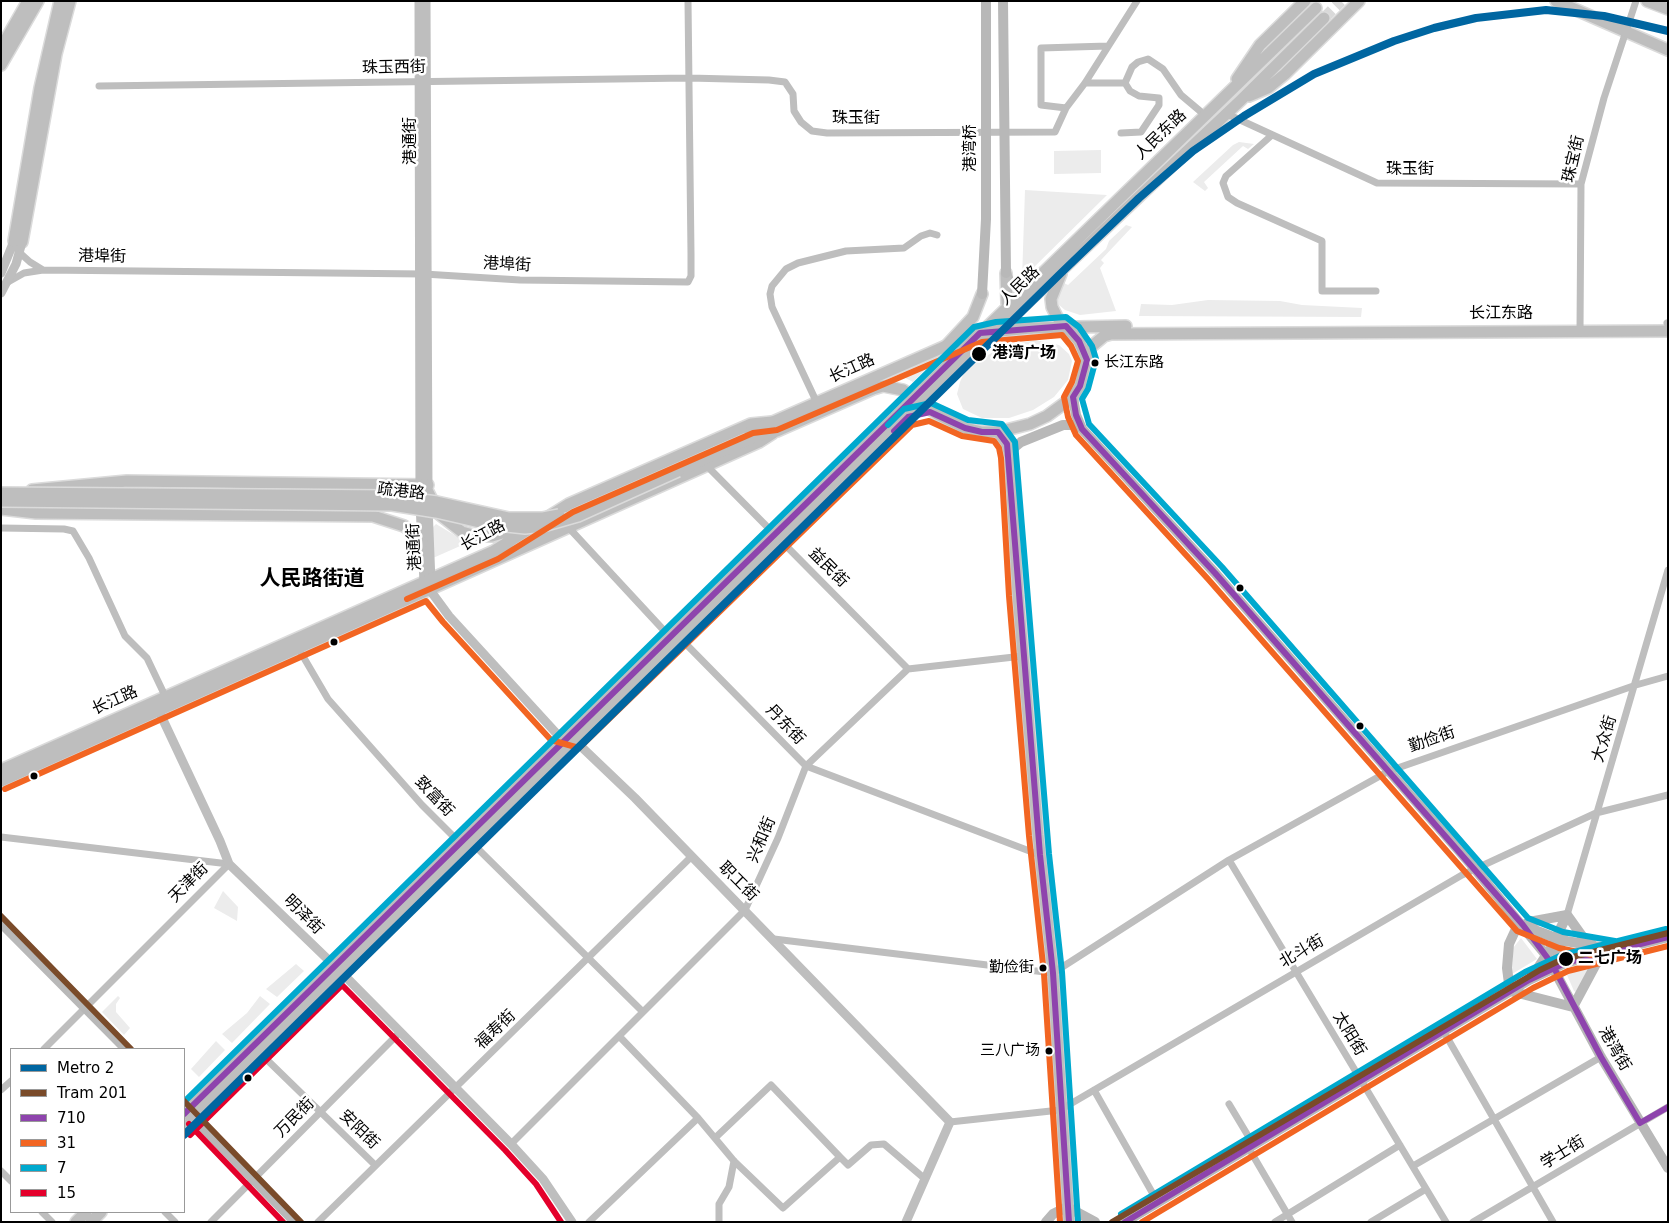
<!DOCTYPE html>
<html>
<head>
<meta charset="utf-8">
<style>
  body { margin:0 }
  #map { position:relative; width:1669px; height:1223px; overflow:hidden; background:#fff; font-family:"DejaVu Sans",sans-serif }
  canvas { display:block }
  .frame { position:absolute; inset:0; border:2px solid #000; pointer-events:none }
  .legend { position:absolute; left:10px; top:1048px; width:175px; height:165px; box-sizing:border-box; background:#fff; border:1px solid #999; margin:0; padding:6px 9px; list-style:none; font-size:15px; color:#000 }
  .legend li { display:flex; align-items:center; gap:10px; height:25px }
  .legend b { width:25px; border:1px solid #999 }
</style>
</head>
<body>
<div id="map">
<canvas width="1669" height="1223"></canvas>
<div class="frame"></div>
<ul class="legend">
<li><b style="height:6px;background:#0066a1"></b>Metro 2</li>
<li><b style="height:6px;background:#7a4b2a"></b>Tram 201</li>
<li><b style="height:6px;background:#8e44ad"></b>710</li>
<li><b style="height:6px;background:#f26522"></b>31</li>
<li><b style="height:6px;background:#00a9ce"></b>7</li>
<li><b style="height:6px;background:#e4002b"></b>15</li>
</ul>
</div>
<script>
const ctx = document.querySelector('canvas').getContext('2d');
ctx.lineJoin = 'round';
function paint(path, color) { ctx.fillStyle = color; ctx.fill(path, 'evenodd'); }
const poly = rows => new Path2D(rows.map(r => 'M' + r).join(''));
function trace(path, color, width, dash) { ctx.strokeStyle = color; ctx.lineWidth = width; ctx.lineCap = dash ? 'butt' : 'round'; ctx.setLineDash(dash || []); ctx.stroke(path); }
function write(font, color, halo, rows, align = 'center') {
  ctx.font = font + ' "DejaVu Sans","Noto Sans SC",sans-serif'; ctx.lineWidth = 5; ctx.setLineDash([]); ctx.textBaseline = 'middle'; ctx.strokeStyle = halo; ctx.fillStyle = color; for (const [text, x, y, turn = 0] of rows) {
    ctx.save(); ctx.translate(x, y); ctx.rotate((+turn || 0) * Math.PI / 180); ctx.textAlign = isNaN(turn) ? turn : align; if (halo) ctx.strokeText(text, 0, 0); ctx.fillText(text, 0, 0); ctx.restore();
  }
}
paint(poly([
  [1239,142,1254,144,1248,149,1243,146,1204,182,1208,188,1205,191,1193,182,1233,145],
  [1101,150,1101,173,1054,174,1054,151],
  [1025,190,1107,195,1022,279],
  [1126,225,1132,227,1101,260,1104,263,1100,268,1116,311,1080,315,1065,310,1059,305,1057,298,1064,283,1068,285,1106,249,1109,241],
  [1208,300,1280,301,1302,305,1362,308,1361,317,1139,316,1141,304,1172,305],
  [1035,340,1059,345,1069,354,1072,361,1068,380,1054,397,1033,410,1009,418,982,418,963,409,957,394,960,382,964,373,974,363,1002,347],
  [941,354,913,382,896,373],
  [436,524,456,536,476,539,433,558,433,527],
  [223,891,238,907,237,921,214,908],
  [1521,938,1537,959,1512,974,1513,948],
  [296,964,304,971,277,997,266,989],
  [1592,965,1576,992,1574,991,1567,975],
  [118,996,120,998,116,1004,116,1012,130,1028,124,1035,102,1012],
  [260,996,270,1004,232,1043,222,1034,247,1013],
  [216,1041,225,1050,199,1077,191,1069]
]), '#ececec');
trace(poly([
  [1324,18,1341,1]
]), '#d9d9d9', 11, [11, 5.5]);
const primary = poly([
  [1556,1,1668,50],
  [1647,1,1668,9],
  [1237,79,1260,45,1305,1],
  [1249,96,1268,88,1285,74,1359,1],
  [1006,273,1007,303,1010,314,1015,322,1031,328],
  [1061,274,1051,299,1052,307,1057,317,1079,341,1087,360],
  [946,346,973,317,982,294],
  [998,432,1007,444,1010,457,1018,595,1038,835,1053,973,1069,1222],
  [428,492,439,514,462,532,476,536,492,536,523,527],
  [1,770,494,551,569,504,751,424,772,422],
  [1,781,759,442,773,433],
  [184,1114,914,398,1316,8],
  [184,1129,576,740,997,331,1241,100,1324,18],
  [76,1222,86,1212],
  [91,1222,101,1212]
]);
const trunk = poly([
  [1,48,28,1],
  [1,65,38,1],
  [14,241,40,88,60,1],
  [22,242,56,54,70,1],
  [750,432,946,346,980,333,1031,328,1126,326],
  [678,471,756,436,777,431,873,389,883,386,903,390,937,414,965,428,982,432,998,432,1030,424,1047,416,1073,397,1080,386,1088,352,1092,346,1104,336,1111,334,1668,331],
  [32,490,127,481,428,485],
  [1,509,36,513,373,516,404,526,414,533,422,543]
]);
trace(primary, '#dbdbdb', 14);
trace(trunk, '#dbdbdb', 14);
trace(poly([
  [1085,83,1125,83,1132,67,1138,62,1148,59,1163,69,1181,95,1200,111],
  [99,86,689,78,769,80,785,82,793,94,794,111,801,122,812,131,827,133,1055,132,1066,108,1085,83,1137,1],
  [1066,108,1041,105,1041,48,1108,46],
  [1225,113,1377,183,1581,184],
  [1121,133,1141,132,1159,105,1159,98,1139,96,1130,91,1125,83],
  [1272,135,1226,176,1223,183,1228,197,1237,203,1322,241,1322,291,1376,291],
  [20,253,30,262,43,270],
  [8,282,24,273,43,270,424,274,520,280,688,282,691,276,691,254,688,1],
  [1667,323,1668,325],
  [1580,330,1581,184,1604,98,1636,1],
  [817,403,772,307,770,294,772,286,786,269,798,263,846,251,904,248,921,236,930,233,937,235],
  [707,466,908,669],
  [1,528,64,529,73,531,89,558,125,636,147,658,167,700],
  [569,528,670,637,681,639,806,766,1040,855],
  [297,646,328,699,422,805,460,843,473,844,643,1012],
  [1,837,229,864],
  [1229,860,1446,1222],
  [1567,915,1668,570],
  [774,939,1053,973,1229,860,1389,771,1636,685,1668,676],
  [1444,1032,1553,1222],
  [619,1036,698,1118,734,1161,783,1208,840,1157,848,1165,871,1145,884,1144,925,1179],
  [44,1049,229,864],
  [260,1053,375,1165],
  [1,1090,11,1081],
  [1094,1090,1157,1201],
  [1229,1104,1253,1144],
  [950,1122,1060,1110,1462,875,1596,813,1668,795],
  [715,1138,771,1085,840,1157],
  [511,1144,745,910,778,838,806,766,908,669,1023,656],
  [1248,1147,1292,1222],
  [1413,1166,1601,1057],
  [1,1171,11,1181],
  [42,1212,52,1222],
  [165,1212,175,1222],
  [211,1222,399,1033],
  [318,1222,691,857],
  [589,1222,698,1118],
  [719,1222,719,1204,729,1187,734,1161],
  [1275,1222,1400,1145],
  [1371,1222,1426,1189],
  [1473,1222,1668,1107]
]), '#bebebe', 7);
trace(poly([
  [419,1,420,505,424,582,449,616,557,734,569,735,635,798,950,1122,906,1222],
  [426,1,428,490],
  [1,273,14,241],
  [1,293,16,264,22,242],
  [428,506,431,582],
  [157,707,220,841,229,864,342,973,511,1144,543,1179,572,1222]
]), '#bebebe', 9);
trace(poly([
  [1006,273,1009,281,1017,287,1031,285],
  [1073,397,1076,415,1082,429,1215,573,1475,869,1546,955,1601,1057,1668,1168],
  [1010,457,1015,447,1021,442,1063,425,1075,425,1082,429],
  [1567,915,1529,922,1515,931,1509,944,1507,968,1510,991,1573,1007],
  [1567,915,1582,936,1592,944],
  [1,923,126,1049],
  [1524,926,1561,940,1610,949],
  [1554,968,1563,935],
  [1532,977,1551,948,1567,915],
  [1573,1007,1596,964,1609,952],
  [189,1113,295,1222],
  [1046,1222,1053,1214,1067,1207,1095,1222],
  [1125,1222,1529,980,1565,963,1668,937]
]), '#b8b8b8', 10);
trace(primary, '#bebebe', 11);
trace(trunk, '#bebebe', 11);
const trunkBridge = poly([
  [1,493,392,496,437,502,509,518,543,518,559,515],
  [1,501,392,505,436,512,488,524,525,528,543,526,578,516,678,471]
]);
trace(trunkBridge, '#dbdbdb', 14, []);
trace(poly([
  [1003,1,1006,273],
  [982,294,986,219,986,1]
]), '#b8b8b8', 10);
trace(trunkBridge, '#bebebe', 11);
trace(poly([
  [894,431,908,417,930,412,965,428,982,432,998,432,1007,444,1040,855,1053,973,1069,1222],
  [184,1114,980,333,1066,326,1079,341,1087,360,1080,386,1073,397,1076,415,1082,429,1215,573,1523,925,1552,964,1601,1057,1640,1123,1668,1107],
  [1125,1222,1529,980,1565,963,1668,937]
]), '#8e44ad', 6);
trace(poly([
  [407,599,498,559,573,512,753,433,777,430,982,342,1062,335,1071,346,1078,361,1072,382,1064,397,1068,417,1076,435,1208,579,1517,931,1559,948,1611,959],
  [5,789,426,601,443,622,551,740,579,748,912,425,929,421,962,436,994,441,999,448,1001,458,1009,596,1029,836,1044,974,1060,1222],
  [1142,1222,1533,988,1568,971,1668,946]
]), '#f26522', 6);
trace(poly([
  [888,425,904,409,931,403,968,420,1002,424,1015,442,1049,854,1062,972,1078,1221],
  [184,1102,974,327,996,322,1066,317,1079,327,1092,346,1096,359,1088,389,1082,399,1089,424,1222,567,1528,918,1563,932,1615,941],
  [1121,1214,1525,972,1562,955,1666,929]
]), '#00a9ce', 6);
trace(poly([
  [189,1124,283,1222],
  [190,1135,342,985,505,1150,536,1184,561,1222]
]), '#e4002b', 6);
trace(poly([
  [1,916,131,1049],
  [184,1101,301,1222],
  [1112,1222,1540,970,1561,960,1668,933]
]), '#7a4b2a', 6);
trace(poly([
  [184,1135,1059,275,1139,198,1193,151,1244,116,1314,74,1394,41,1434,28,1476,18,1546,10,1604,16,1668,31]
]), '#0066a1', 8);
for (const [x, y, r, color] of [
  [979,354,8,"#000"],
  [1095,363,4.5,"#000"],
  [1240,588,4.5,"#000"],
  [334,642,4.5,"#000"],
  [1360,726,4.5,"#000"],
  [34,776,4.5,"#000"],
  [1566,959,8,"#000"],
  [1043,968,4.5,"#000"],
  [1049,1051,4.5,"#000"],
  [248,1078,4.5,"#000"]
]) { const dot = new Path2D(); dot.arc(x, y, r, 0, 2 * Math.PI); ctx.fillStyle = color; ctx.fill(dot); trace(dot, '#fff', 2); }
write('15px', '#000', '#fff', [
  ["长江东路",1104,363,"left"],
  ["勤俭街",1034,968],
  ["三八广场",1040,1051]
], 'right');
write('16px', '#000', '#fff', [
  ["珠玉西街",394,68,-1],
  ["珠玉街",856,119],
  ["人民东路",1161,135,-44],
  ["港通街",411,141,-90],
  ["港湾桥",971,148,-90],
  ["珠宝街",1574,159,-77],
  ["珠玉街",1410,170],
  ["港埠街",102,257,1],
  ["港埠街",507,265,3],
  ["人民路",1020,286,-44],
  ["长江东路",1501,314],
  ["长江路",852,369,-24],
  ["疏港路",401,492,6],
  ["长江路",483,536,-28],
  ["港通街",415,547,-93],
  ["益民街",828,568,45],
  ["长江路",115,701,-24],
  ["丹东街",785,725,46],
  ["大众街",1605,739,-73],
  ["勤俭街",1432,740,-19],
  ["致富街",434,797,46],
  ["兴和街",762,840,-67],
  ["职工街",738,882,45],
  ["天津街",189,883,-45],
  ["明泽街",303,915,45],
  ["北斗街",1302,952,-30],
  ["福寿街",496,1030,-44],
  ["太阳街",1349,1034,59],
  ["港湾街",1614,1049,60],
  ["万民街",295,1118,-45],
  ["安阳街",359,1130,44],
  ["学士街",1563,1153,-31]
]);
write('bold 16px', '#000', '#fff', [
  ["港湾广场",992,354],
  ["二七广场",1578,959]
], 'left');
write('bold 21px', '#000', '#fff', [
  ["人民路街道",312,580]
]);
</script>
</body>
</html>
